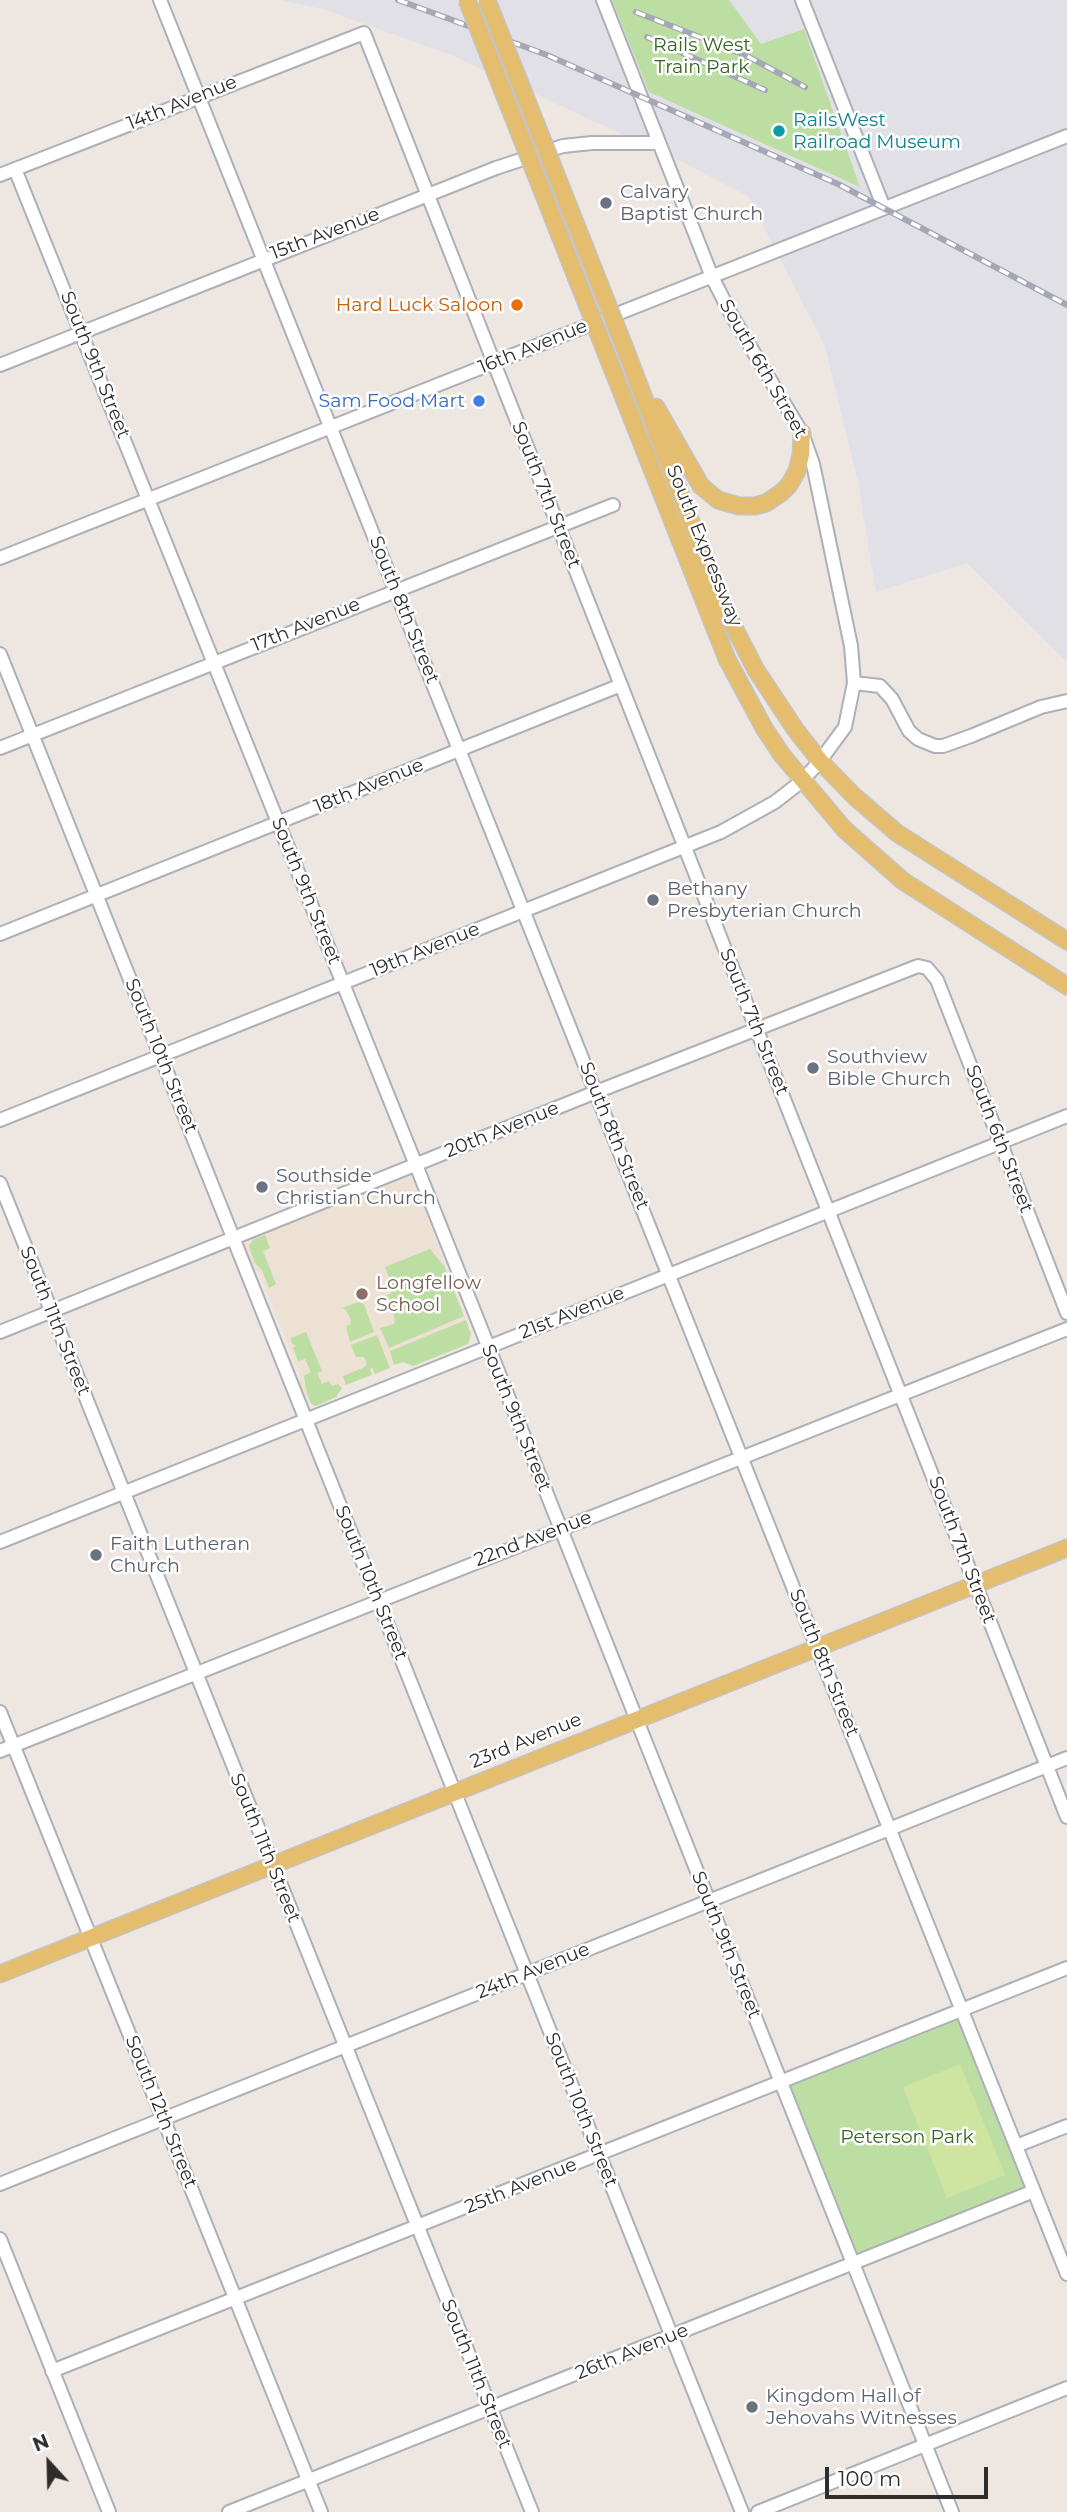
<!DOCTYPE html>
<html>
<head>
<meta charset="utf-8">
<style>
  body { margin:0 }
  #map { position:relative; width:1067px; height:2512px; overflow:hidden; background:#ede6e1; font-family:Montserrat,sans-serif }
  canvas { display:block }
  .north { position:absolute; left:14px; top:2428px; width:70px; height:70px; -webkit-text-stroke:5px #fff; paint-order:stroke; rotate:338deg; font-size:19px; font-weight:700; line-height:28px; text-align:center; color:#2d2d2d }
  .north::after { content:''; display:block; margin:auto; width:24px; height:32px; background:#2d2d2d; clip-path:polygon(50% 0,100% 100%,50% 72%,0 100%) }
  .scale { position:absolute; left:825px; top:2467px; width:163px; height:32px; box-sizing:border-box; border:4px solid #2d2d2d; border-top:0; padding-left:9px; font-size:21px; line-height:24px; white-space:nowrap; color:#2d2d2d; -webkit-text-stroke:5px #fff; paint-order:stroke }
</style>
</head>
<body>
<div id="map">
<canvas width="1067" height="2512"></canvas>
<div class="north">N</div>
<div class="scale">100 m</div>
</div>
<script>
const ctx = document.querySelector('canvas').getContext('2d');
ctx.lineJoin = 'round';
function paint(path, color) { ctx.fillStyle = color; ctx.fill(path, 'evenodd'); }
const poly = rows => new Path2D(rows.map(r => 'M' + r).join(''));
function trace(path, color, width, dash) { ctx.strokeStyle = color; ctx.lineWidth = width; ctx.lineCap = dash ? 'butt' : 'round'; ctx.setLineDash(dash || []); ctx.stroke(path); }
function write(font, color, halo, rows, align = 'center') {
  ctx.font = font + ' Montserrat,sans-serif'; ctx.lineWidth = 5; ctx.setLineDash([]); ctx.textBaseline = 'middle'; ctx.strokeStyle = halo; ctx.fillStyle = color; for (const [text, x, y, turn = 0] of rows) {
    ctx.save(); ctx.translate(x, y); ctx.rotate((+turn || 0) * Math.PI / 180); ctx.textAlign = isNaN(turn) ? turn : align; if (halo) ctx.strokeText(text, 0, 0); ctx.fillText(text, 0, 0); ctx.restore();
  }
}
paint(poly([
  [281,0,1067,0,1067,662,967,563,876,592,858,482,825,346,748,196,680,161,451,55,326,10]
]), '#e1e0e6');
paint(poly([
  [404,1176,413,1179,471,1334,468,1344,413,1366,403,1362,394,1365,342,1387,336,1397,316,1406,306,1401,298,1383,301,1377,259,1271,252,1269,245,1250,245,1243,249,1238]
]), '#ece1d2');
paint(poly([
  [612,0,729,0,761,44,804,29,860,187,649,92],
  [265,1235,270,1248,263,1251,276,1284,269,1288,262,1270,255,1263,249,1246,253,1240],
  [430,1249,444,1266,464,1316,389,1348,380,1328,394,1324,395,1319,386,1296,391,1293,393,1288,385,1267],
  [358,1302,364,1304,374,1332,350,1342,346,1326,350,1325,351,1320,346,1310,342,1308],
  [466,1320,471,1334,468,1344,413,1366,403,1362,394,1365,390,1351],
  [306,1332,322,1371,317,1373,322,1384,329,1381,332,1386,338,1384,342,1388,336,1397,316,1406,311,1404,306,1390,304,1376,311,1372,305,1359,298,1361,293,1348,296,1346,292,1343,291,1338],
  [377,1335,390,1368,375,1374,373,1368,370,1369,372,1375,346,1385,343,1376,365,1367,367,1364,364,1357,356,1357,351,1345],
  [962,2010,1034,2191,853,2264,781,2082]
]), '#bddea3');
paint(poly([
  [960,2064,1005,2175,947,2198,903,2087]
]), '#cee4a0');
const minor = poly([
  [160,0,1067,2274],
  [802,0,884,208],
  [15,169,416,1165,952,2512],
  [0,175,364,33,1067,1817],
  [0,365,496,168,563,146,592,143,659,143],
  [0,558,1067,136],
  [0,654,742,2512],
  [854,683,880,686,892,699,909,731,918,739,935,746,943,746,971,736,1041,707,1067,701],
  [0,748,613,505],
  [0,934,621,685],
  [0,1120,721,832,775,802,802,781,820,761,845,727,854,683,851,646,813,464,802,433,732,316,712,277,603,0],
  [0,1183,532,2512],
  [0,1332,596,1092,918,966,927,968,937,980,1067,1313],
  [0,1542,1067,1116],
  [0,1712,321,2512],
  [0,1751,1067,1329],
  [1016,2146,1067,2126],
  [0,2184,1067,1758],
  [0,2239,109,2512],
  [52,2371,1067,1968],
  [229,2512,1034,2191],
  [758,2512,1067,2388]
]);
const major = poly([
  [628,356,723,606,756,670,795,729,820,761,854,796,897,833,1067,941],
  [610,363,727,659,764,728,782,755,844,829,903,881,1067,986],
  [656,407,701,486,718,500,739,506,755,506,766,503,781,493,789,485,797,471,801,455,802,433],
  [0,1974,1067,1548]
]);
trace(minor, '#adb0b8', 16);
trace(major, '#c4c4c4', 19);
trace(minor, '#fff', 12);
trace(major, '#e4bd6e', 16);
const rail = poly([
  [398,0,547,55,840,185,1067,305],
  [636,12,745,55,805,87],
  [647,37,765,90]
]);
trace(rail, '#a4a8b5', 6);
trace(rail, '#fff', 3.5, [10]);
const majorBridge = poly([
  [467,0,610,363],
  [487,0,628,356]
]);
trace(majorBridge, '#c4c4c4', 19, []);
trace(majorBridge, '#e4bd6e', 16);
for (const [x, y, r, color] of [
  [779,131,7,"#0f9aa8"],
  [606,203,7,"#6b7280"],
  [517,305,7,"#e8710a"],
  [479,401,7,"#3f7fe0"],
  [653,900,7,"#6b7280"],
  [813,1068,7,"#6b7280"],
  [262,1187,7,"#6b7280"],
  [362,1294,7,"#8d6e63"],
  [96,1555,7,"#6b7280"],
  [752,2407,7,"#6b7280"]
]) { const dot = new Path2D(); dot.arc(x, y, r, 0, 2 * Math.PI); ctx.fillStyle = color; ctx.fill(dot); trace(dot, '#fff', 2.5); }
write('19px', '#366522', '#fff', [
  ["Rails West",702,45],
  ["Train Park",702,67],
  ["Peterson Park",907,2137]
]);
write('19px', '#2d2d2d', '#fff', [
  ["14th Avenue",182,103,-22],
  ["15th Avenue",325,234,-21],
  ["16th Avenue",533,347,-22],
  ["South 9th Street",95,365,68],
  ["South 6th Street",763,369,60],
  ["South 7th Street",546,495,68],
  ["South Expressway",704,546,68],
  ["South 8th Street",404,610,68],
  ["17th Avenue",306,625,-22],
  ["18th Avenue",369,786,-22],
  ["South 9th Street",306,891,68],
  ["19th Avenue",425,950,-22],
  ["South 7th Street",754,1022,68],
  ["South 10th Street",161,1056,68],
  ["20th Avenue",502,1130,-22],
  ["South 8th Street",614,1136,68],
  ["South 6th Street",999,1139,69],
  ["21st Avenue",572,1313,-22],
  ["South 11th Street",55,1321,68],
  ["South 9th Street",516,1418,68],
  ["22nd Avenue",533,1539,-21],
  ["South 7th Street",962,1550,69],
  ["South 10th Street",371,1583,68],
  ["South 8th Street",824,1663,68],
  ["23rd Avenue",526,1741,-22],
  ["South 11th Street",265,1848,68],
  ["South 9th Street",726,1945,68],
  ["24th Avenue",533,1971,-22],
  ["South 10th Street",581,2110,68],
  ["South 12th Street",161,2112,68],
  ["25th Avenue",521,2186,-22],
  ["26th Avenue",632,2352,-22],
  ["South 11th Street",476,2374,68]
]);
write('19px', '#0d838f', '#fff', [
  ["RailsWest",793,120],
  ["Railroad Museum",793,142]
], 'left');
write('19px', '#5b616d', '#fff', [
  ["Calvary",620,192],
  ["Baptist Church",620,214],
  ["Bethany",667,889],
  ["Presbyterian Church",667,911],
  ["Southview",827,1057],
  ["Bible Church",827,1079],
  ["Southside",276,1176],
  ["Christian Church",276,1198],
  ["Faith Lutheran",110,1544],
  ["Church",110,1566],
  ["Kingdom Hall of",766,2396],
  ["Jehovahs Witnesses",766,2418]
], 'left');
write('19px', '#c56008', '#fff', [
  ["Hard Luck Saloon",503,305]
], 'right');
write('19px', '#366cbe', '#fff', [
  ["Sam Food Mart",465,401]
], 'right');
write('19px', '#785e54', '#fff', [
  ["Longfellow",376,1283],
  ["School",376,1305]
], 'left');
</script>
</body>
</html>
